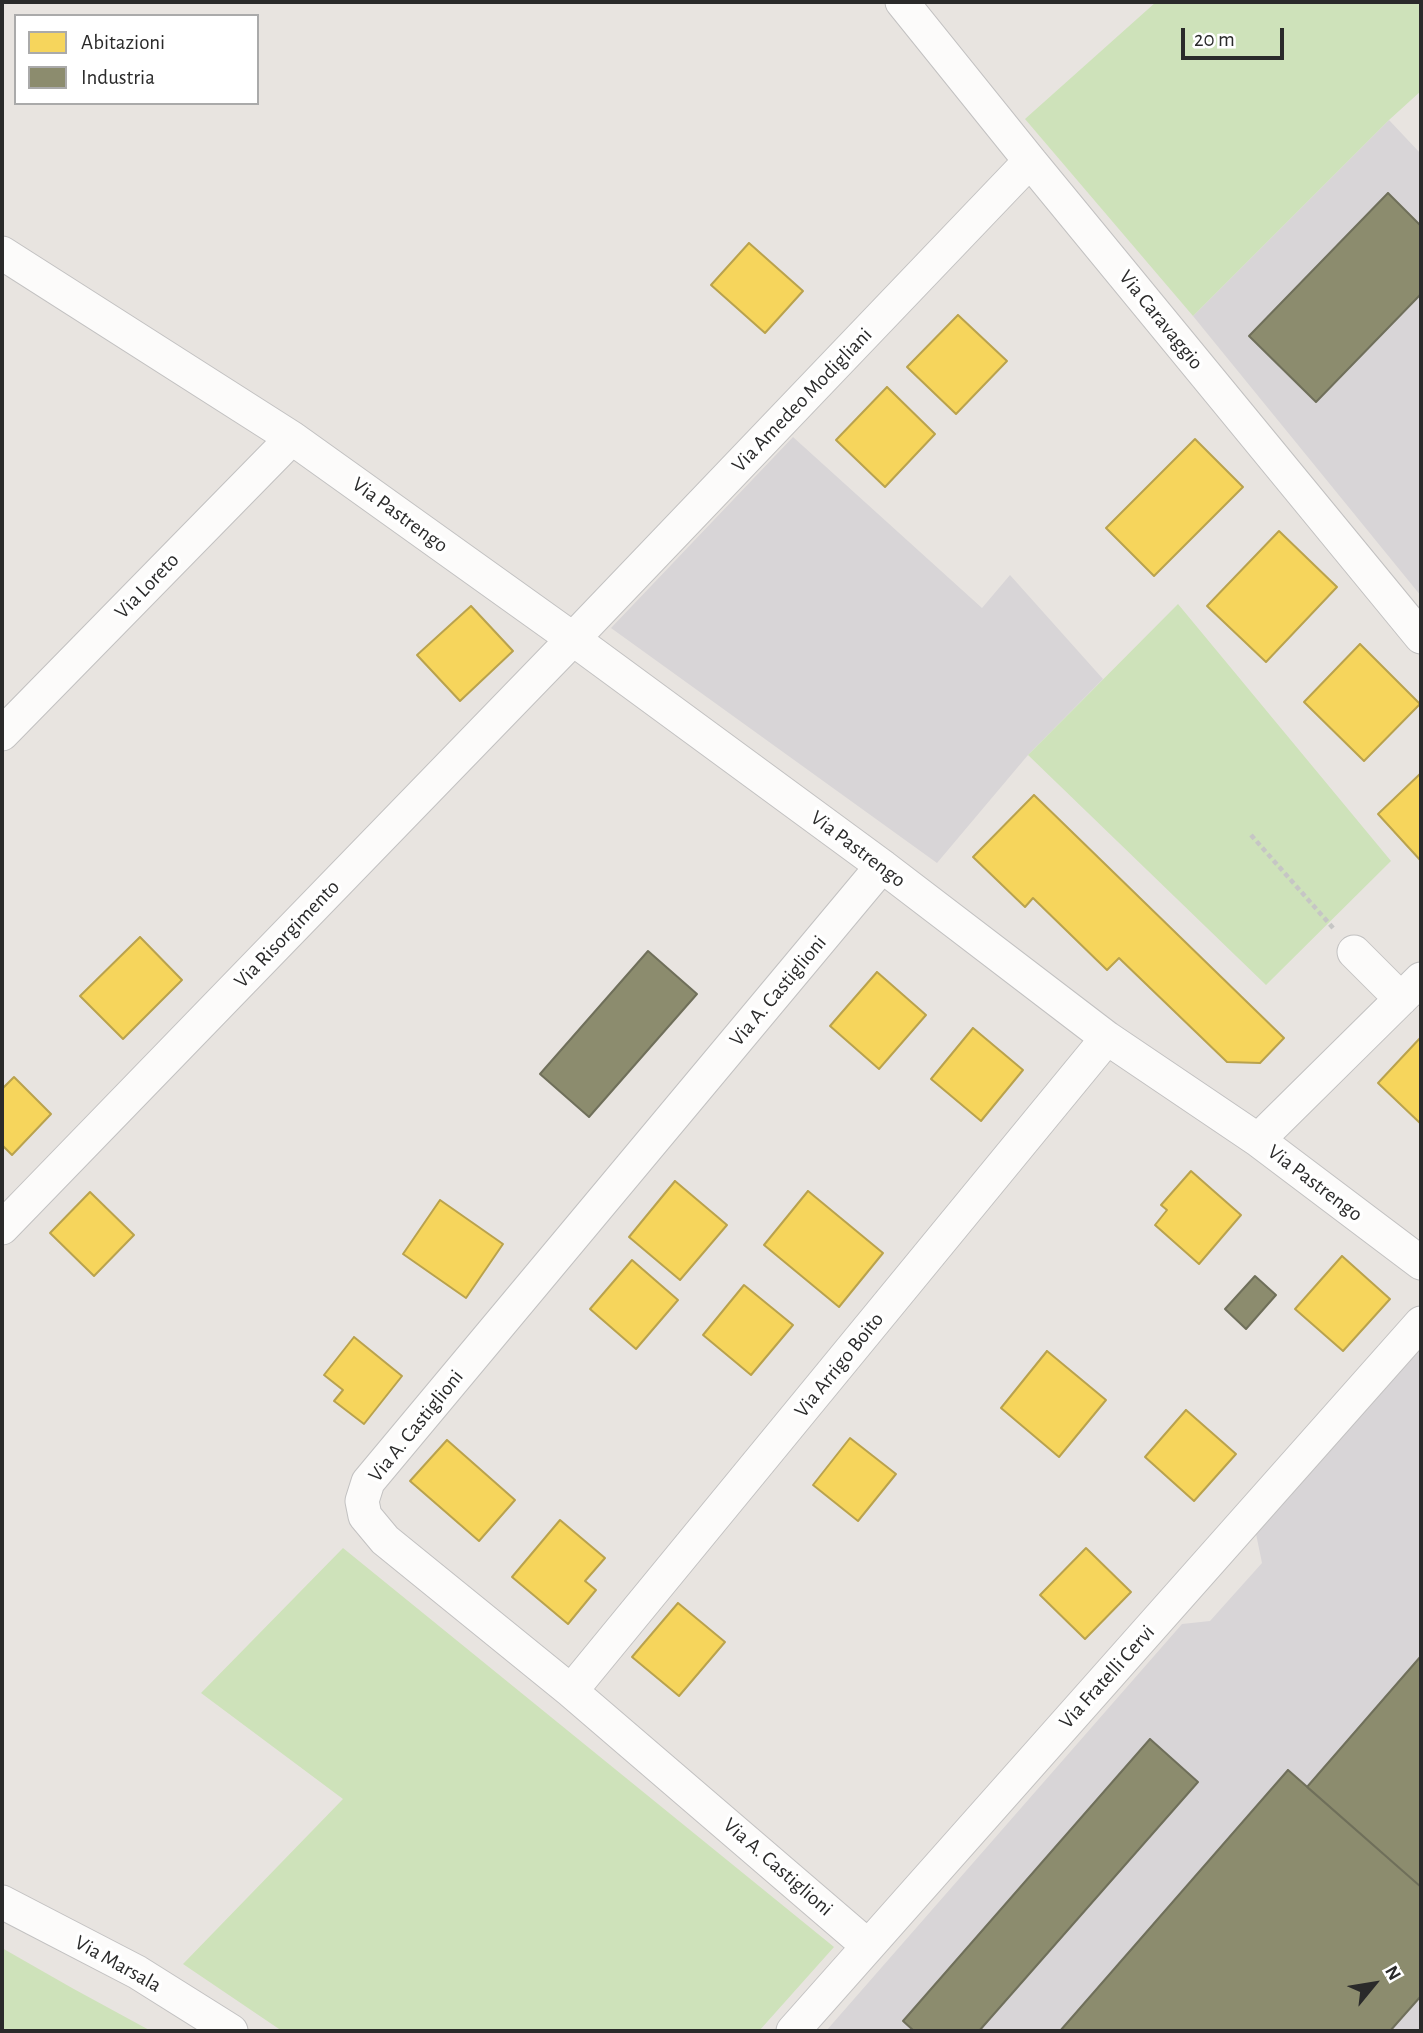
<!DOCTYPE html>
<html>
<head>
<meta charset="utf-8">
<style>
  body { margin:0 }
  #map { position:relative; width:1423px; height:2033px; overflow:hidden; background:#e8e4e0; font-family:"Alegreya Sans",sans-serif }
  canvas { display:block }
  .frame { position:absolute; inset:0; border:4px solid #2a2a2a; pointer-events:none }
  .legend { position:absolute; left:14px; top:14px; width:245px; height:91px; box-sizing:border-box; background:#fff; border:2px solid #aaa; margin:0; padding:9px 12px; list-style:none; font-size:21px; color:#2a2a2a }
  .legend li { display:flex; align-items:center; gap:14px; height:35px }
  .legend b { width:35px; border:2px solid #aaa }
  .north { position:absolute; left:1339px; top:1949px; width:70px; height:70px; -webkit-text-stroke:5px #fff; paint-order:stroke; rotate:60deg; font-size:19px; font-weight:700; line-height:28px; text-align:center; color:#2a2a2a }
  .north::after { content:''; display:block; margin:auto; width:24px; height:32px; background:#2a2a2a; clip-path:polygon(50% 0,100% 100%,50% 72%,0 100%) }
  .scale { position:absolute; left:1181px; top:28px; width:103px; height:32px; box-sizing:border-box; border:4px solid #2a2a2a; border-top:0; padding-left:9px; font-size:21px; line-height:24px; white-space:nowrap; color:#2a2a2a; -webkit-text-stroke:5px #fff; paint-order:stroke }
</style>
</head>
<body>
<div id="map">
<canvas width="1423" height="2033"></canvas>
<div class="frame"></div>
<ul class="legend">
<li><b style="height:19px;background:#f6d55c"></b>Abitazioni</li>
<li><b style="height:19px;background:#8c8c6e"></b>Industria</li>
</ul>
<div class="north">N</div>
<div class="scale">20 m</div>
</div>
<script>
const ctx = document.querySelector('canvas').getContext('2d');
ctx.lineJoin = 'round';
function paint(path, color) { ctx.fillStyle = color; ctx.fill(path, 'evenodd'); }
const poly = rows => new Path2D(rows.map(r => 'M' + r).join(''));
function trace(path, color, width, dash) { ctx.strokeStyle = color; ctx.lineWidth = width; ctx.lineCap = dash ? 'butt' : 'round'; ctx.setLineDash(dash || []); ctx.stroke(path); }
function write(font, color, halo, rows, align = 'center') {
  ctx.font = font + ' "Alegreya Sans",sans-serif'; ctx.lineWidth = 7; ctx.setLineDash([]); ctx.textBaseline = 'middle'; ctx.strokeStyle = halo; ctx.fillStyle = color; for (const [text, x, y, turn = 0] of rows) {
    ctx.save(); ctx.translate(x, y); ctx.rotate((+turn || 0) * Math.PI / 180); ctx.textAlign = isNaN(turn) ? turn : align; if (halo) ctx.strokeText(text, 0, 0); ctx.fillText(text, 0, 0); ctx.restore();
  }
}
paint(poly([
  [1389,120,1421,154,1421,596,1193,316],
  [793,437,982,608,1010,575,1103,679,1028,755,937,863,611,628],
  [1421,1341,1421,2031,826,2031,1182,1624,1210,1621,1262,1563,1255,1529]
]), '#d8d5d7');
paint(poly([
  [1156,2,1421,2,1421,91,1389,120,1193,316,1025,119],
  [1178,604,1391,861,1266,985,1028,755],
  [343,1548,834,1947,759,2031,282,2031,183,1964,343,1799,201,1693],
  [2,1948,72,1988,151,2031,2,2031]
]), '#cee2ba');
const homes = poly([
  [749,243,803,291,765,333,711,285,749,243],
  [958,315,1007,361,956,414,907,367,958,315],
  [887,387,935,434,885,487,836,440,887,387],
  [1195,439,1243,487,1154,576,1106,528,1195,439],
  [1279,531,1337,587,1266,662,1207,606,1279,531],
  [471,606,513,651,460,701,417,655,471,606],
  [1360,644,1420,704,1364,761,1304,702,1360,644],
  [1421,773,1421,861,1378,814,1421,773],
  [1034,795,1284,1038,1260,1063,1227,1062,1119,958,1107,970,1033,898,1025,907,973,857,1034,795],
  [140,937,182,980,123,1039,80,996,140,937],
  [877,972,926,1015,879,1069,830,1026,877,972],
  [973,1028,1023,1070,981,1121,931,1079,973,1028],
  [1421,1037,1421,1124,1378,1083,1421,1037],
  [14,1077,51,1114,12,1155,2,1145,2,1089,14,1077],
  [1191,1171,1241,1215,1199,1264,1155,1225,1167,1210,1161,1205,1191,1171],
  [675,1181,727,1225,680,1280,629,1237,675,1181],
  [808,1191,883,1253,839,1307,764,1245,808,1191],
  [90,1192,134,1235,94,1276,50,1233,90,1192],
  [440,1200,503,1244,466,1298,403,1254,440,1200],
  [1342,1256,1390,1299,1343,1351,1295,1309,1342,1256],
  [632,1260,678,1300,636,1349,590,1309,632,1260],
  [744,1285,793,1325,751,1375,703,1335,744,1285],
  [354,1337,402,1376,364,1424,334,1401,343,1390,324,1375,354,1337],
  [1047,1351,1106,1400,1059,1457,1001,1408,1047,1351],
  [1186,1410,1236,1454,1194,1501,1145,1457,1186,1410],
  [850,1438,896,1474,858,1521,813,1485,850,1438],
  [447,1440,515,1500,479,1541,410,1481,447,1440],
  [560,1520,605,1558,585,1581,596,1590,568,1624,512,1577,560,1520],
  [1086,1548,1131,1592,1085,1639,1040,1595,1086,1548],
  [678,1603,725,1642,679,1696,632,1657,678,1603]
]);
paint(homes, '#f6d55c');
trace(homes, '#b9a24d', 2);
const industry = poly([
  [1388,193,1421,226,1421,294,1316,402,1249,336,1388,193],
  [648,951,697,994,589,1117,540,1074,648,951],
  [1255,1276,1276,1295,1246,1329,1225,1309,1255,1276],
  [1421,1656,1421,1887,1307,1787,1421,1656],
  [1150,1739,1198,1782,979,2031,914,2031,903,2021,1150,1739],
  [1288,1770,1421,1887,1421,1996,1390,2031,1060,2031,1288,1770]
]);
paint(industry, '#8c8c6e');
trace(industry, '#6f6f5a', 2);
const minor = poly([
  [902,2,1030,161,1421,637],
  [2,253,292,438,573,639,882,866,1107,1038,1258,1140,1421,1263],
  [2,734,292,438],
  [1354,952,1401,999],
  [1258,1140,1421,979],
  [2,1228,573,639,1030,161],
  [571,1691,1107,1038],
  [2,1902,137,1972,231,2031],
  [868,1946,571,1691,385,1540,365,1516,362,1501,368,1482,882,866],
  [793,2031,1421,1323]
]);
trace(minor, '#c2c1c1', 35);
trace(poly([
  [1251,835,1334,929]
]), '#c6c6c5', 4.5, [5, 3.5]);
trace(minor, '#fcfbfa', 33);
write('21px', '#2a2a2a', '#fff', [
  ["Via Caravaggio",1161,320,51],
  ["Via Amedeo Modigliani",802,400,-46],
  ["Via Pastrengo",400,515,36],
  ["Via Loreto",147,586,-46],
  ["Via Pastrengo",858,849,37],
  ["Via Risorgimento",287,934,-46],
  ["Via A. Castiglioni",778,991,-50],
  ["Via Pastrengo",1315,1183,37],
  ["Via Arrigo Boito",839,1365,-51],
  ["Via A. Castiglioni",416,1426,-51],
  ["Via Fratelli Cervi",1107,1677,-48],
  ["Via A. Castiglioni",778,1867,41],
  ["Via Marsala",118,1964,29]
]);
</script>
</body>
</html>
